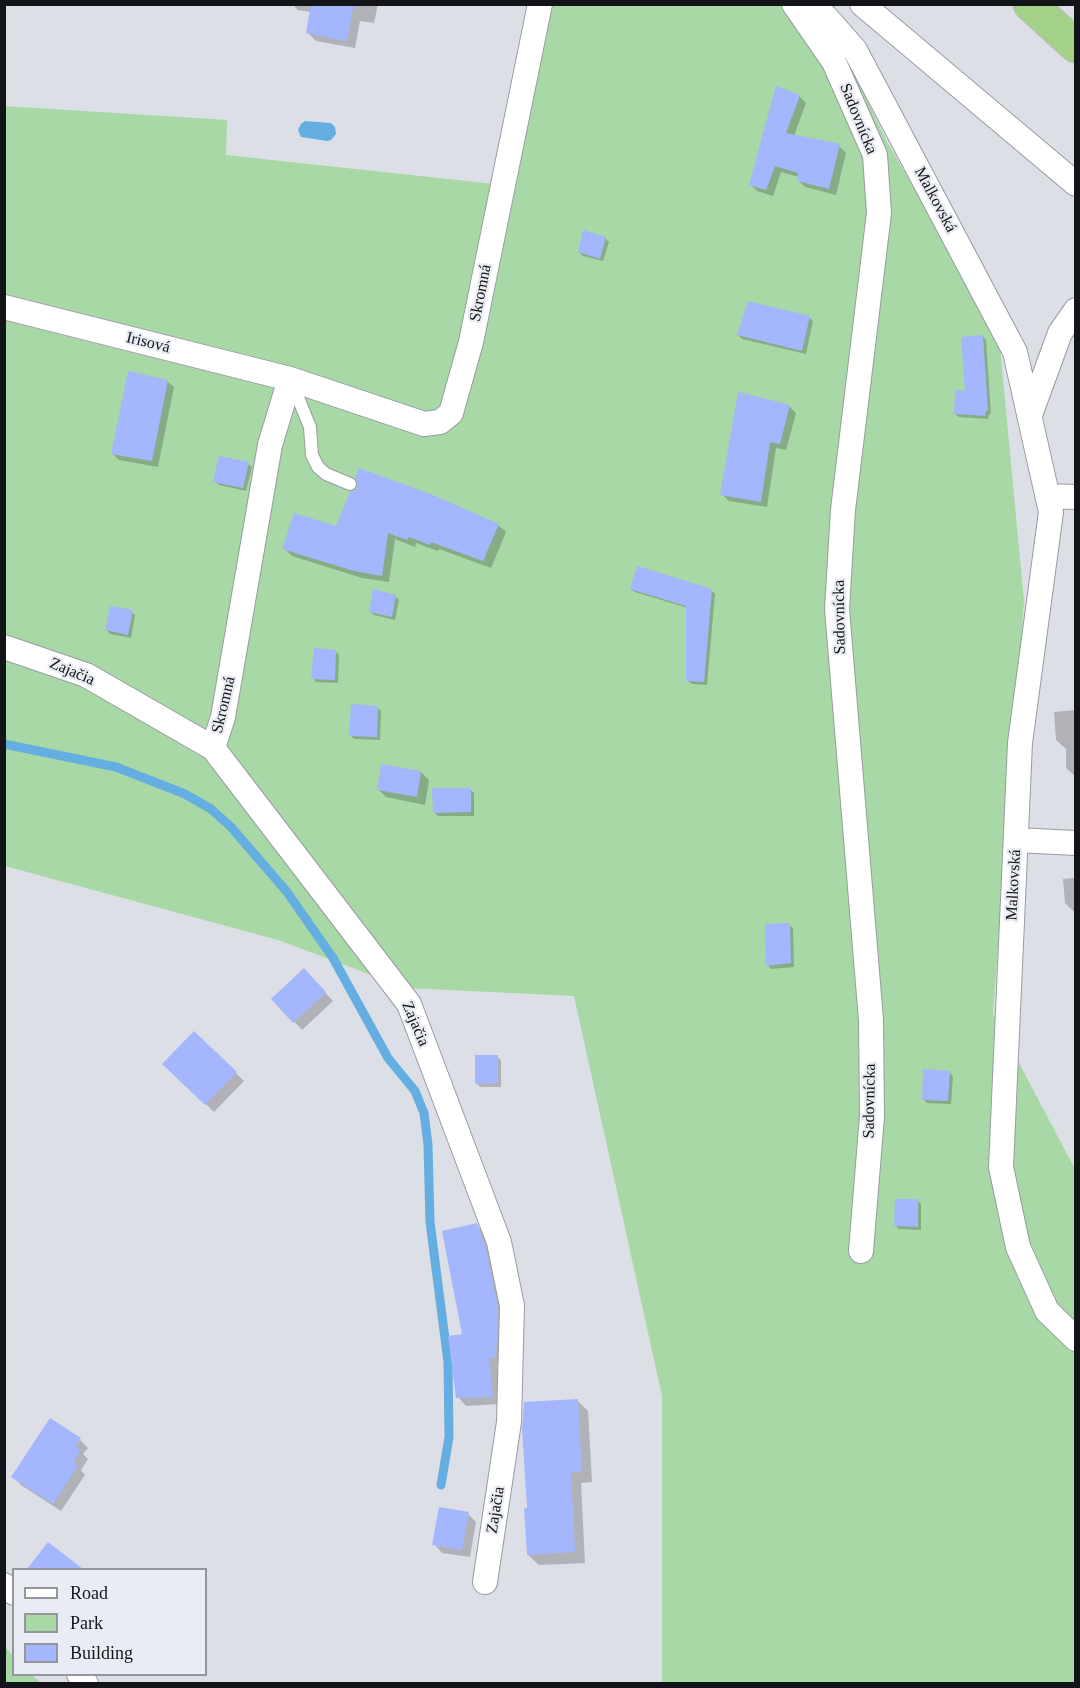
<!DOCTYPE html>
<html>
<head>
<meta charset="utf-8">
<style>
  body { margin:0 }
  #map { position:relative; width:1080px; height:1688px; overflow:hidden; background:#dddfe7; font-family:Georgia,serif }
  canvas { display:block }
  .frame { position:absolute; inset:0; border:6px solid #131417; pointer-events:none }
  .legend { position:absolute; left:12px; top:1568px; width:195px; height:108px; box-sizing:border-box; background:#eaecf4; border:2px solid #94969c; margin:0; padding:8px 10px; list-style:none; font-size:18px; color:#131417 }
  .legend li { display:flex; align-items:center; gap:12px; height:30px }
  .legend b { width:30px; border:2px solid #94969c }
</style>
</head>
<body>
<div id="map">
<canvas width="1080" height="1688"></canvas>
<div class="frame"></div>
<ul class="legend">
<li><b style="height:8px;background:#fff"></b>Road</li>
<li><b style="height:16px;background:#a7d8a5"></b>Park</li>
<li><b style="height:16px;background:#a4b6fe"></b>Building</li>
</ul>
</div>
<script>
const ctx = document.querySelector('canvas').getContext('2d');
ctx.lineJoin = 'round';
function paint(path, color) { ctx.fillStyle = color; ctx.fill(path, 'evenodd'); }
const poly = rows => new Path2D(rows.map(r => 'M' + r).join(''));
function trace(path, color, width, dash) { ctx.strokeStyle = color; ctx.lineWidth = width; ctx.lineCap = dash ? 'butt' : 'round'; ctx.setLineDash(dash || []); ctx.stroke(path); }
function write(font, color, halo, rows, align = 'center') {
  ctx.font = font + ' Georgia,serif'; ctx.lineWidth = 4.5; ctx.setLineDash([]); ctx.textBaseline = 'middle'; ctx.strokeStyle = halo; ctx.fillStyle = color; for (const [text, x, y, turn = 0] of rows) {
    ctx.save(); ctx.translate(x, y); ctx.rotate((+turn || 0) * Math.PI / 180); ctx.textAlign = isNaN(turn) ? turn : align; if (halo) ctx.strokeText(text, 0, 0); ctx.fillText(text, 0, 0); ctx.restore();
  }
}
paint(poly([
  [533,5,794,5,835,34,887,142,952,252,1000,347,1024,601,993,1014,1075,1169,1075,1683,662,1683,662,1396,574,996,406,988,278,940,5,866,4,106,227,120,226,155,494,184],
  [5,1647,13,1656,14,1674,32,1675,41,1683,5,1683]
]), '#a7d8a5');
paint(poly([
  [305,121,331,123,335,127,336,134,331,140,327,141,301,137,298,130,301,124]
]), '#64aee1');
paint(poly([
  [292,4,378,4,374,23,360,21,355,48,316,41,308,33,311,12,298,10],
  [799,96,806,103,794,136,839,146,846,153,836,195,805,187,798,180,799,177,781,172,773,196,757,191,750,184],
  [605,238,609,242,603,261,583,256,579,252],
  [809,317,813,321,806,354,742,339,738,335],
  [983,337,986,340,991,414,989,414,988,419,959,417,955,414,966,392],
  [167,381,174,387,158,467,119,460,113,454],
  [789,406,796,413,786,450,776,448,767,507,729,501,722,494],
  [248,464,252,467,246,491,219,485,215,481],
  [498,525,506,532,491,568,439,549,438,551,416,543,415,547,395,539,389,582,362,578,292,556,284,548,337,528],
  [631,589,711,590,715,594,707,685,692,684,688,681,688,608,635,592],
  [395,596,399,600,395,620,374,615,371,612],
  [132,612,135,615,131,638,110,634,107,630],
  [335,651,339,655,338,683,316,682,313,678],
  [377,707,381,711,380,740,354,739,350,735],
  [1076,710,1076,777,1066,768,1066,749,1056,740,1054,712],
  [421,772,429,780,425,805,386,797,378,789],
  [470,789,474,793,474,816,438,816,434,812],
  [1076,878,1076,911,1073,911,1065,903,1063,879],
  [789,925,793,928,794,967,771,969,768,965],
  [304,970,333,1001,302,1030,273,999],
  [194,1033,244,1081,214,1112,164,1064],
  [497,1056,501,1060,501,1087,480,1087,476,1083],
  [949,1072,953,1076,951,1104,927,1103,923,1099],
  [917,1200,921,1204,921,1230,899,1229,895,1225],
  [476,1225,484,1233,505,1316,504,1365,497,1365,500,1404,466,1406,458,1397],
  [577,1400,588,1411,592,1482,581,1483,585,1563,539,1565,528,1555,529,1510],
  [80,1440,88,1448,83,1454,88,1459,81,1470,85,1475,61,1511,21,1485,13,1477],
  [468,1514,476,1522,470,1557,442,1553,434,1544]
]), '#0003');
trace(poly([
  [4,744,116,767,185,794,211,809,231,827,287,892,333,958,388,1058,415,1091,424,1113,428,1145,430,1222,448,1362,449,1437,441,1485]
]), '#64aee1', 9);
paint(poly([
  [311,4,354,4,347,41,306,33],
  [776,86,800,95,786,133,840,144,829,189,797,181,798,173,775,166,766,190,749,185],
  [583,230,606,237,600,259,578,252],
  [748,301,810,316,802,351,737,335],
  [983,335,988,411,986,411,985,416,954,414,955,390,965,391,961,337],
  [128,371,168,380,152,461,111,454],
  [738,392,790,405,780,444,770,442,761,502,720,495],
  [219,456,249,462,243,488,213,482],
  [359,468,433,495,499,524,483,561,431,542,430,545,409,537,407,540,388,533,382,576,354,571,282,549,294,513,336,526,350,492,354,491,358,487,355,478],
  [637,566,712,589,704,682,686,681,686,606,630,589],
  [373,589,396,595,392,617,369,612],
  [110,606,133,610,128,635,105,630],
  [314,648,336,650,335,680,311,679],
  [351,704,378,706,377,737,349,736],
  [381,764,421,771,417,797,377,790],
  [432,788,471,788,471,812,433,813],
  [790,923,791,963,766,966,765,924],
  [304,968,326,992,293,1023,271,999],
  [194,1031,237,1072,205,1105,162,1064],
  [475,1055,498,1055,498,1083,475,1084],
  [923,1069,950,1071,948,1101,922,1100],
  [895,1199,918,1199,918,1227,894,1226],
  [477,1223,485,1246,498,1307,496,1357,489,1358,493,1397,456,1398,448,1336,462,1334,442,1231],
  [578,1399,582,1472,571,1472,575,1552,527,1555,524,1508,527,1508,522,1429,524,1402],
  [50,1418,81,1438,75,1446,81,1450,73,1462,78,1466,53,1504,11,1477],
  [439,1507,469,1512,462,1550,432,1545],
  [48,1542,83,1569,27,1569]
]), '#a4b6fe');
const lane = poly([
  [292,383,310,427,312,455,318,467,326,474,350,484]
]);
const street = poly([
  [794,4,834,62,875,155,879,213,843,510,837,609,871,1020,872,1116,861,1251],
  [807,4,826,17,855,50,1015,352,1051,512,1020,743,1001,1167,1018,1247,1047,1311,1076,1339],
  [862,4,1076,184],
  [4,307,290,379],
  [1030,415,1060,333,1076,310],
  [1048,496,1076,497],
  [4,647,86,675,213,748,409,1004,499,1242,512,1306,509,1422,485,1582],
  [213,748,223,717,270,445,290,379,424,424,440,422,451,413,471,342,540,4],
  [1016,840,1076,843],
  [4,1585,14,1593],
  [79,1674,86,1684]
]);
const highway = poly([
  [1030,4,1076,46]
]);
trace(lane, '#999ba3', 14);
trace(street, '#999ba3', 26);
trace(highway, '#bdbdbe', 35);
trace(lane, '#fff', 12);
trace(street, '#fff', 24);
trace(highway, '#a4d188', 33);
write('16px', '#131417', '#eaecf4', [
  ["Sadovnícka",858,119,68],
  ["Malkovská",935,200,62],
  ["Skromná",481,293,-79],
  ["Irisová",148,343,14],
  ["Sadovnícka",840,617,-91],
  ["Zajačia",72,672,23],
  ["Skromná",224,705,-77],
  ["Malkovská",1014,885,-87],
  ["Zajačia",415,1024,67],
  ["Sadovnícka",870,1101,-89],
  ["Zajačia",496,1510,-81]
]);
</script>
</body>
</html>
